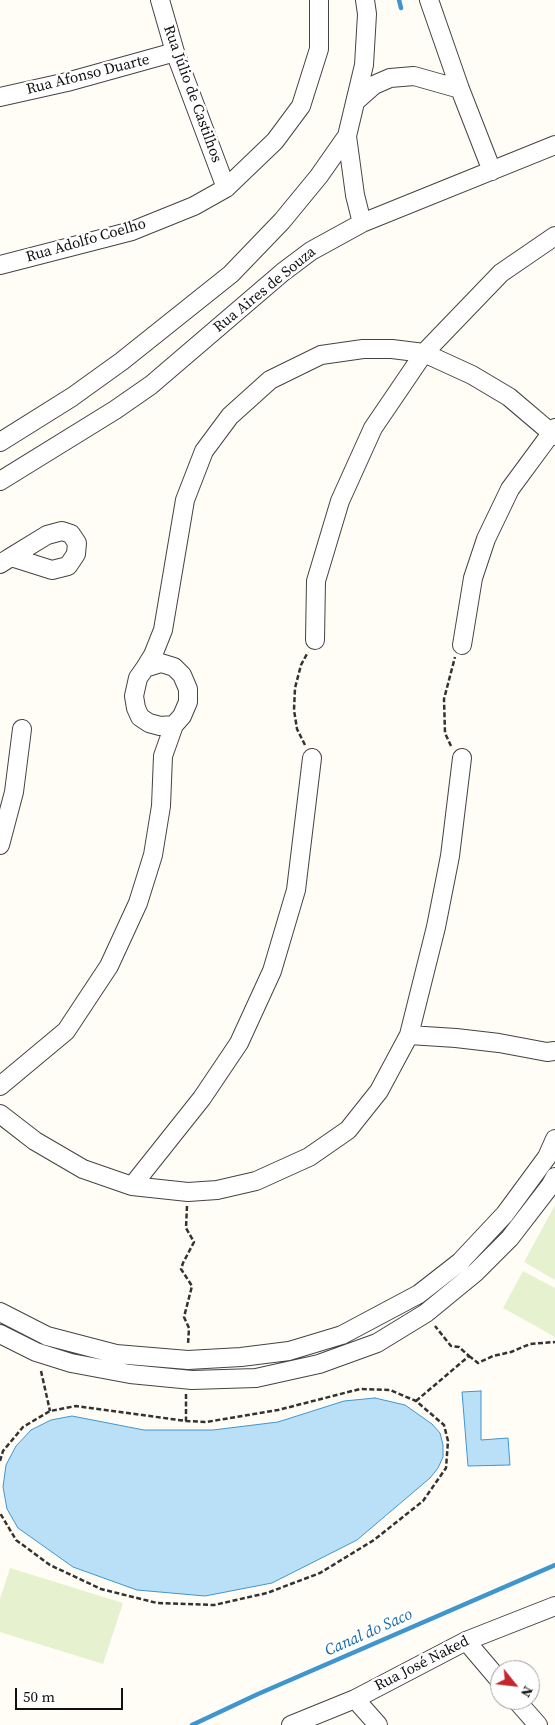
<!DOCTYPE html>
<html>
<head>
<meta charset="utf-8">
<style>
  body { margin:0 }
  #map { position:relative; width:555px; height:1725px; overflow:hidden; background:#fffdf5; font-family:"Source Serif 4",serif }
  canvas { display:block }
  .north { position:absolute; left:490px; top:1660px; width:50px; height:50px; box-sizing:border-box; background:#fff; border:1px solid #a0a0a0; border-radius:50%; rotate:119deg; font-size:14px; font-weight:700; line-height:20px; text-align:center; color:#111 }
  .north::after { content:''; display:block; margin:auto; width:18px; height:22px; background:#c4262e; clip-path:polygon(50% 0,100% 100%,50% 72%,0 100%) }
  .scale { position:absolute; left:15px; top:1688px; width:108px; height:22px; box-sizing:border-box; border:2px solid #111; border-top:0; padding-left:6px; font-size:15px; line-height:18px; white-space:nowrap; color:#111; -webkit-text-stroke:4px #fff; paint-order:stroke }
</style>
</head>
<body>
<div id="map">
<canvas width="555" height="1725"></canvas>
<div class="north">N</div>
<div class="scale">50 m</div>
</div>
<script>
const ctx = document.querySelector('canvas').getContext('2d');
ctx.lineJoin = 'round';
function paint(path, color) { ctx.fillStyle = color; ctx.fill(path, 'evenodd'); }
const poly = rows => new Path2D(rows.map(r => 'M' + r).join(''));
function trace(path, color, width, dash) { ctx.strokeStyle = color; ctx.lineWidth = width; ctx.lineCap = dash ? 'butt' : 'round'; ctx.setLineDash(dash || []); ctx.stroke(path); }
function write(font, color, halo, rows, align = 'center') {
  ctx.font = font + ' "Source Serif 4",serif'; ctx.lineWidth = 5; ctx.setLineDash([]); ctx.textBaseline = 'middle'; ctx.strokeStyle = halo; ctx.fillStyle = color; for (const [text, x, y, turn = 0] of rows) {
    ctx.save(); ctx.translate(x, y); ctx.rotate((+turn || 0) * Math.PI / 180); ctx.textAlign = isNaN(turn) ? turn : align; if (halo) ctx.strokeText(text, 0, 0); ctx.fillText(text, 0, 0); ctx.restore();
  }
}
paint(poly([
  [555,1205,555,1280,524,1262],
  [523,1271,555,1288,555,1337,503,1308],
  [10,1568,123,1603,103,1664,0,1632,0,1599]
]), '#e6f2cf');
const water = poly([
  [481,1391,481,1440,508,1438,510,1465,468,1466,462,1392,481,1391],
  [375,1398,405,1405,432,1424,440,1433,443,1445,443,1457,438,1468,430,1478,357,1540,272,1583,205,1596,137,1590,73,1567,18,1528,7,1509,3,1487,6,1465,16,1446,31,1430,51,1420,72,1416,144,1430,213,1430,278,1422,344,1401,375,1398]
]);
paint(water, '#b9e0f7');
trace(water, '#3f96cf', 1);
trace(poly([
  [399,0,401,8],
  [192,1725,258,1694,555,1565]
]), '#3f96cf', 4.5);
const minor = poly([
  [160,0,175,52,226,188],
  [429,0,460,89,492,171],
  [0,97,67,82,175,52],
  [356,101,374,85,390,78,414,76,460,89],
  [362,223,355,195,347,136,364,65,367,14,365,0],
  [0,265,132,231,194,206,226,188,275,141,301,106,319,49,319,0],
  [0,442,72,397,122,361,231,274,282,221,319,176,347,136],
  [0,481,115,410,151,385,283,272,311,251,362,223,555,145],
  [0,564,11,557,47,535,62,531,71,534,77,543,76,554,68,566,52,570,11,557],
  [315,640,316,581,340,501,373,428,424,353,501,273,555,236],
  [462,645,473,578,486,539,510,489,555,428],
  [145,668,153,655,163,630,185,500,204,451,230,416,270,380,321,355,363,349,392,349,424,353,472,375,509,397,555,436],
  [0,845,14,792,22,729],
  [409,1035,456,1038,499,1043,547,1052,555,1051],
  [0,1086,66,1031,109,966,138,903,153,855,161,806,163,756,174,725,182,716,188,702,188,689,182,675,174,667,161,663,145,668,138,678,134,696,136,708,140,717,149,723,160,726,174,725],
  [0,1114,35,1141,83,1169,132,1186,188,1192,217,1190,256,1181,309,1157,348,1130,379,1091,409,1035,436,927,450,856,462,758],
  [132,1186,202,1098,239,1043,272,971,296,890,312,758],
  [0,1312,47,1336,116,1354,188,1360,241,1357,289,1351,342,1335,419,1294,460,1262,505,1214,547,1157,555,1139],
  [0,1334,36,1352,71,1363,130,1374,192,1380,256,1378,319,1364,377,1343,426,1313,476,1272,510,1238,550,1186,555,1177],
  [466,1641,500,1681],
  [355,1699,378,1725],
  [516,1700,538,1725],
  [291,1725,355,1699,466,1641,555,1606]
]);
trace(minor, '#444', 20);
trace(poly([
  [305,745,297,729,294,710,295,688,301,665,308,652],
  [451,746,445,733,444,699,455,657],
  [187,1206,186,1228,194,1242,183,1263,181,1269,192,1286,184,1317,189,1328,188,1344],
  [469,1356,478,1363,493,1356,511,1352,530,1344,555,1342],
  [41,1371,50,1411],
  [186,1394,186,1421],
  [416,1401,469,1356,459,1347,451,1346,435,1326],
  [0,1461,3,1451,23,1427,50,1411,76,1406,186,1421,206,1422,278,1410,360,1389,390,1390,416,1401,444,1425,448,1441,446,1468,423,1501,374,1540,320,1573,267,1593,214,1605,157,1603,101,1589,50,1565,16,1540,0,1513]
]), '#333', 2.5, [5, 2.5]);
trace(minor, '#fff', 18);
write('15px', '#111', '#fff', [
  ["Rua Afonso Duarte",88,75,-14],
  ["Rua Júlio de Castilhos",192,94,70],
  ["Rua Adolfo Coelho",86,241,-16],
  ["Rua Aires de Souza",265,290,-39],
  ["Rua José Naked",422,1664,-27]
]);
write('italic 16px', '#1768a6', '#fff', [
  ["Canal do Saco",369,1633,-24]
]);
</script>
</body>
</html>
